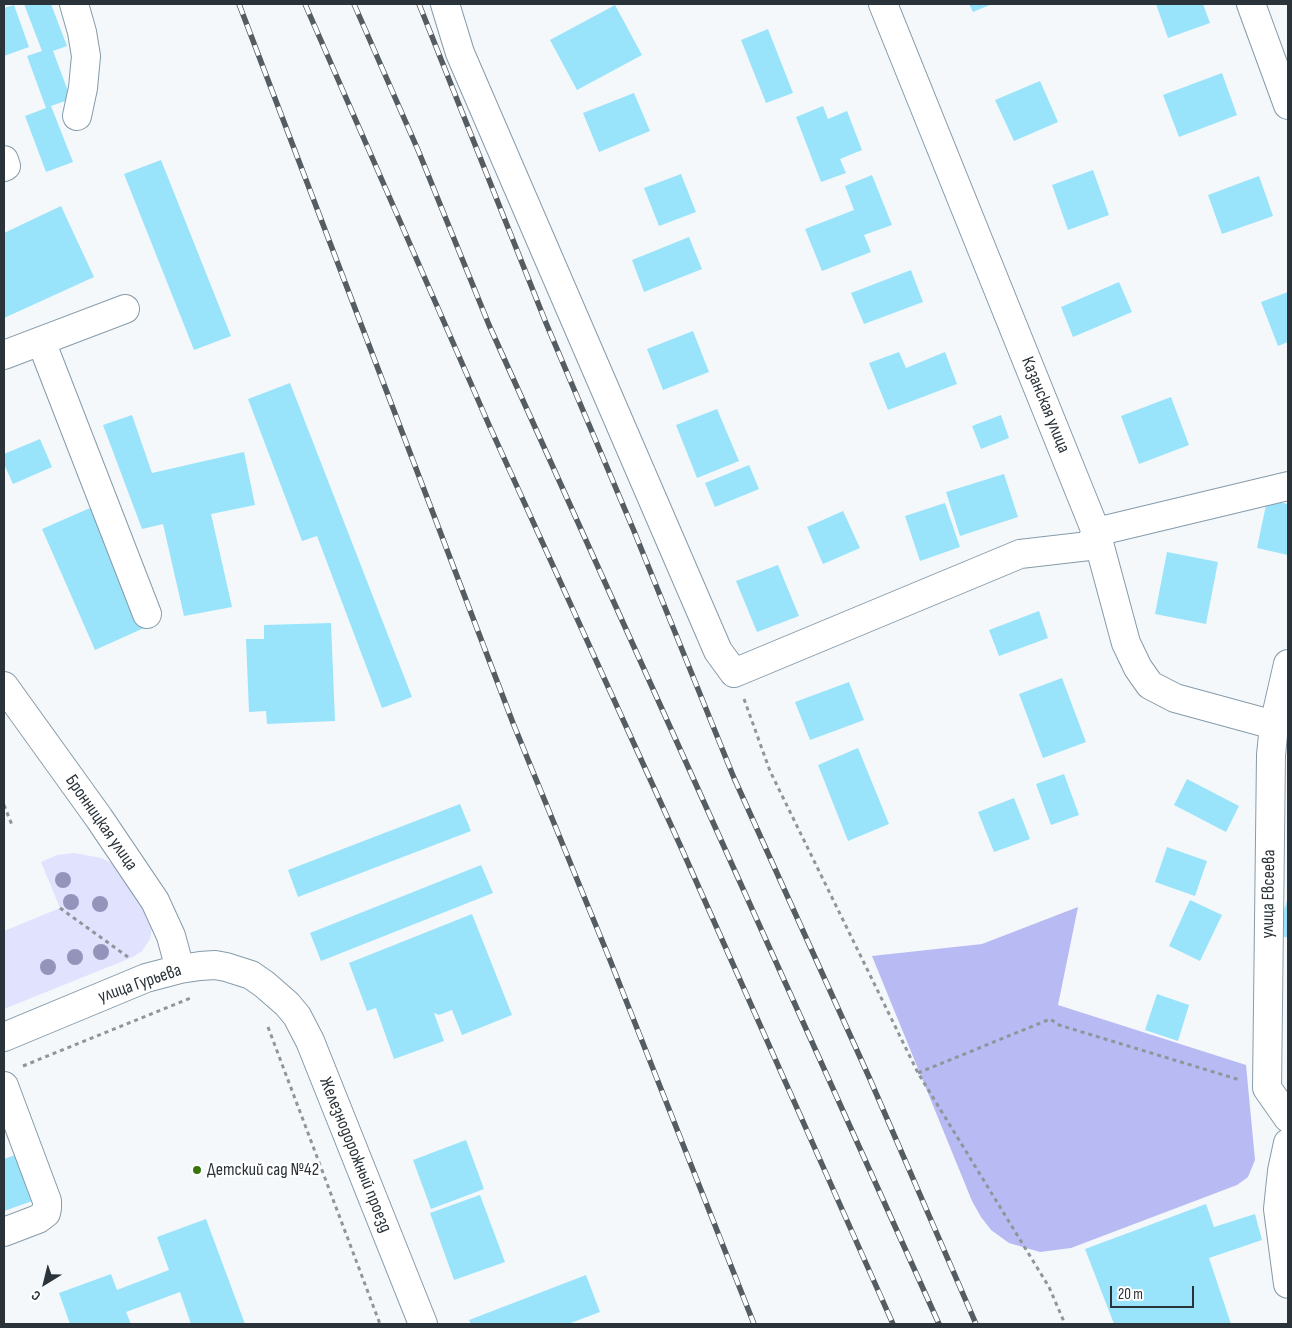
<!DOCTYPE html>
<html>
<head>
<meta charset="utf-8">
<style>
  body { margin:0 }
  #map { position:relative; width:1292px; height:1328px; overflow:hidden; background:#f4f8fb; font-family:"Sofia Sans Condensed",sans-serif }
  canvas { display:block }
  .frame { position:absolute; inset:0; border:5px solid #2a3339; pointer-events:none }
  .north { position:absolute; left:20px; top:1258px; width:50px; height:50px; -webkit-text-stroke:4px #fff; paint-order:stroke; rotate:216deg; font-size:14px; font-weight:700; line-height:20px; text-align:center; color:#2a3339 }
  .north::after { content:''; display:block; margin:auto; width:18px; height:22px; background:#2a3339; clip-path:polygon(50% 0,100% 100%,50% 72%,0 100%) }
  .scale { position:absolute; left:1110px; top:1286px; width:84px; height:22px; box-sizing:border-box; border:2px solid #2a3339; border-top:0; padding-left:6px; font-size:15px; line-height:18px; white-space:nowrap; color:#2a3339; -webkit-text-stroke:4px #fff; paint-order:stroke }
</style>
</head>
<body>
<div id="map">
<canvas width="1292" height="1328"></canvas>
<div class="frame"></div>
<div class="north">С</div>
<div class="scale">20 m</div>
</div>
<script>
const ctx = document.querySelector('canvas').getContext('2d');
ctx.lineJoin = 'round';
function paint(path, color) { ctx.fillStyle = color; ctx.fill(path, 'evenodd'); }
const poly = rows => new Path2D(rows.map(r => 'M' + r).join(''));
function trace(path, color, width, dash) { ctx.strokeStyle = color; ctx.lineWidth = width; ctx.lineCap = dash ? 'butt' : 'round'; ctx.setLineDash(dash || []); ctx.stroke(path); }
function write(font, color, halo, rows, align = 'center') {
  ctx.font = font + ' "Sofia Sans Condensed",sans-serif'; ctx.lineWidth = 4.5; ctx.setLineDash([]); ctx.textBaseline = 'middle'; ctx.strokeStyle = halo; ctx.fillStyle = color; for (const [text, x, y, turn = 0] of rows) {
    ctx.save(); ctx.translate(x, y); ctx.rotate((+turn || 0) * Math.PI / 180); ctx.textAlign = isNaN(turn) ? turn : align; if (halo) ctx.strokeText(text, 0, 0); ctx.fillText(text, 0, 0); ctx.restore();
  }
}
paint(poly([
  [74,853,101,858,110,862,122,875,144,904,152,928,150,939,142,951,133,957,4,1009,4,931,60,908,41,862,57,855]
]), '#e0e2fe');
paint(poly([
  [1078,907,1058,1005,1246,1065,1255,1160,1248,1177,1237,1185,1071,1248,1040,1252,1009,1243,991,1230,981,1217,972,1201,872,956,982,944]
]), '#b8baf3');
paint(poly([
  [24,4,51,4,67,46,53,51,71,99,51,106,73,162,46,172,25,116,46,108,27,56,42,51],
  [969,4,992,4,973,12],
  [1156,4,1203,4,1210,23,1168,38],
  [14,5,29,47,4,56,4,8],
  [615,5,642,55,577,90,550,40],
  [768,29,793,93,766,103,741,40],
  [1222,73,1237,115,1179,137,1163,95],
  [1040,81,1058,122,1014,141,995,100],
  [634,93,650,131,599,152,583,113],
  [823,106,828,119,847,111,862,150,840,159,846,173,821,182,796,117],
  [161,160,231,336,194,350,124,174],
  [1093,170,1109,215,1068,230,1052,185],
  [681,174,696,212,659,226,644,188],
  [872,175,892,225,864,235,871,252,822,271,805,229,854,210,845,186],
  [1259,176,1273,216,1222,234,1208,195],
  [61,206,94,277,4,318,4,233],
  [689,237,702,269,644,292,632,260],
  [911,270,923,302,864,324,851,293],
  [1119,282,1132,312,1073,337,1061,307],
  [1288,292,1288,342,1278,346,1261,302],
  [693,331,709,372,663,390,647,349],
  [899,352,906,368,945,352,957,384,888,410,869,363],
  [290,383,412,697,382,708,317,536,302,541,248,399],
  [1171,397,1189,445,1139,464,1121,416],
  [717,409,739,461,697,478,676,425],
  [132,415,152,473,244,452,255,505,211,514,232,607,184,616,163,524,142,529,103,425],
  [1001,415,1009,438,981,449,972,426],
  [40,439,52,467,13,484,4,464,4,454],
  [749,465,759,489,715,507,705,483],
  [1004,474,1018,517,960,536,946,492],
  [1267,500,1288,504,1288,555,1257,548],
  [945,503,960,547,920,561,905,516],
  [90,508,144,628,95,650,42,529],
  [843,511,860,548,823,564,807,527],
  [1167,552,1218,562,1206,624,1155,614],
  [778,565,799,616,757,632,736,581],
  [1039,611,1048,638,999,656,989,630],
  [331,623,335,721,267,724,266,711,249,712,246,639,264,639,264,625],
  [1062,678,1086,742,1043,758,1019,694],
  [849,682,864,720,810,740,795,702],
  [858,748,889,824,848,841,818,765],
  [1064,774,1079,815,1051,825,1036,784],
  [1187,779,1239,806,1226,832,1174,805],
  [1014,798,1030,839,994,852,978,812],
  [460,804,471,831,298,897,288,870],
  [1167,847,1207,861,1195,896,1155,882],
  [481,865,493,893,321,961,310,933],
  [1288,898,1288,938,1276,934],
  [1190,900,1222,915,1200,961,1169,946],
  [472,914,512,1015,462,1035,452,1010,439,1015,434,1013,444,1041,394,1059,376,1008,367,1011,349,963],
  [1157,994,1189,1005,1178,1041,1145,1030],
  [466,1140,484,1189,431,1209,413,1160],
  [18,1154,35,1200,4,1211,4,1159],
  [480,1195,505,1262,454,1280,430,1213],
  [1206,1204,1214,1227,1255,1214,1262,1240,1209,1258,1231,1324,1114,1324,1085,1249],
  [206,1219,245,1324,191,1324,180,1292,126,1312,131,1324,70,1324,59,1293,111,1274,117,1290,169,1270,157,1237],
  [586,1275,600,1312,568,1324,471,1324,469,1320]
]), '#99e4fb');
const minor = poly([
  [74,4,82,32,86,56,83,88,77,116],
  [445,4,460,53,718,651,734,673,1020,554,1089,546,1096,532,1288,486],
  [883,4,1096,532,1126,643,1138,668,1150,685,1175,698,1274,725],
  [1251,4,1288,105],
  [4,160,6,166,4,167],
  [41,341,147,614],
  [4,355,125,309],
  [1288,664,1274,725,1271,755,1267,1088,1288,1118],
  [4,686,99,818,155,901,171,936,180,969],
  [4,1037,146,978,180,969,200,966,215,965,226,967,251,975,264,984,287,1004,297,1016,310,1041,423,1324],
  [4,1086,47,1201,47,1208,46,1213,38,1219,4,1232],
  [1288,1143,1282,1171,1278,1209,1288,1284]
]);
trace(minor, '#869baa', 30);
trace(poly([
  [744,699,770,771,918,1073,1049,1287,1065,1324],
  [4,805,12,825],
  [60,908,128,957],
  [268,1027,380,1324],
  [23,1066,193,997],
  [918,1073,1050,1019,1059,1025,1240,1080]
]), '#8f969a', 3, [4, 4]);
trace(minor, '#fff', 28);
const rail = poly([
  [239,4,513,723,610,960,754,1324],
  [305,4,489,425,680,845,893,1324],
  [354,4,418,150,489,325,939,1324],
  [419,4,546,323,634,531,734,778,869,1077,976,1324]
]);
trace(rail, '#555d62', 5.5);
trace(rail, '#fff', 4, [11]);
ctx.fillStyle = '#9494bb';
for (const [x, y] of [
  [63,880],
  [71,902],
  [100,904],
  [101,952],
  [75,957],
  [48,967]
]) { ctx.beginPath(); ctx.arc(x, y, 8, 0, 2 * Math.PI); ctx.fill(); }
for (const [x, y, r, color] of [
  [197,1170,5,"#38740b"]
]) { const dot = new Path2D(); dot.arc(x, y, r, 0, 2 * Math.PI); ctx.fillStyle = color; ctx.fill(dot); trace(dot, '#fff', 2); }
write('18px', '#2a3339', '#fff', [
  ["Казанская улица",1045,405,68],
  ["Бронницкая улица",101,823,55],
  ["улица Евсеева",1269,894,-89],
  ["улица Гурьева",140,984,-19],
  ["Железнодорожный проезд",355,1155,68]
]);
write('18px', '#2a3339', '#fff', [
  ["Детский сад №42",207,1170]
], 'left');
</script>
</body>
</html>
